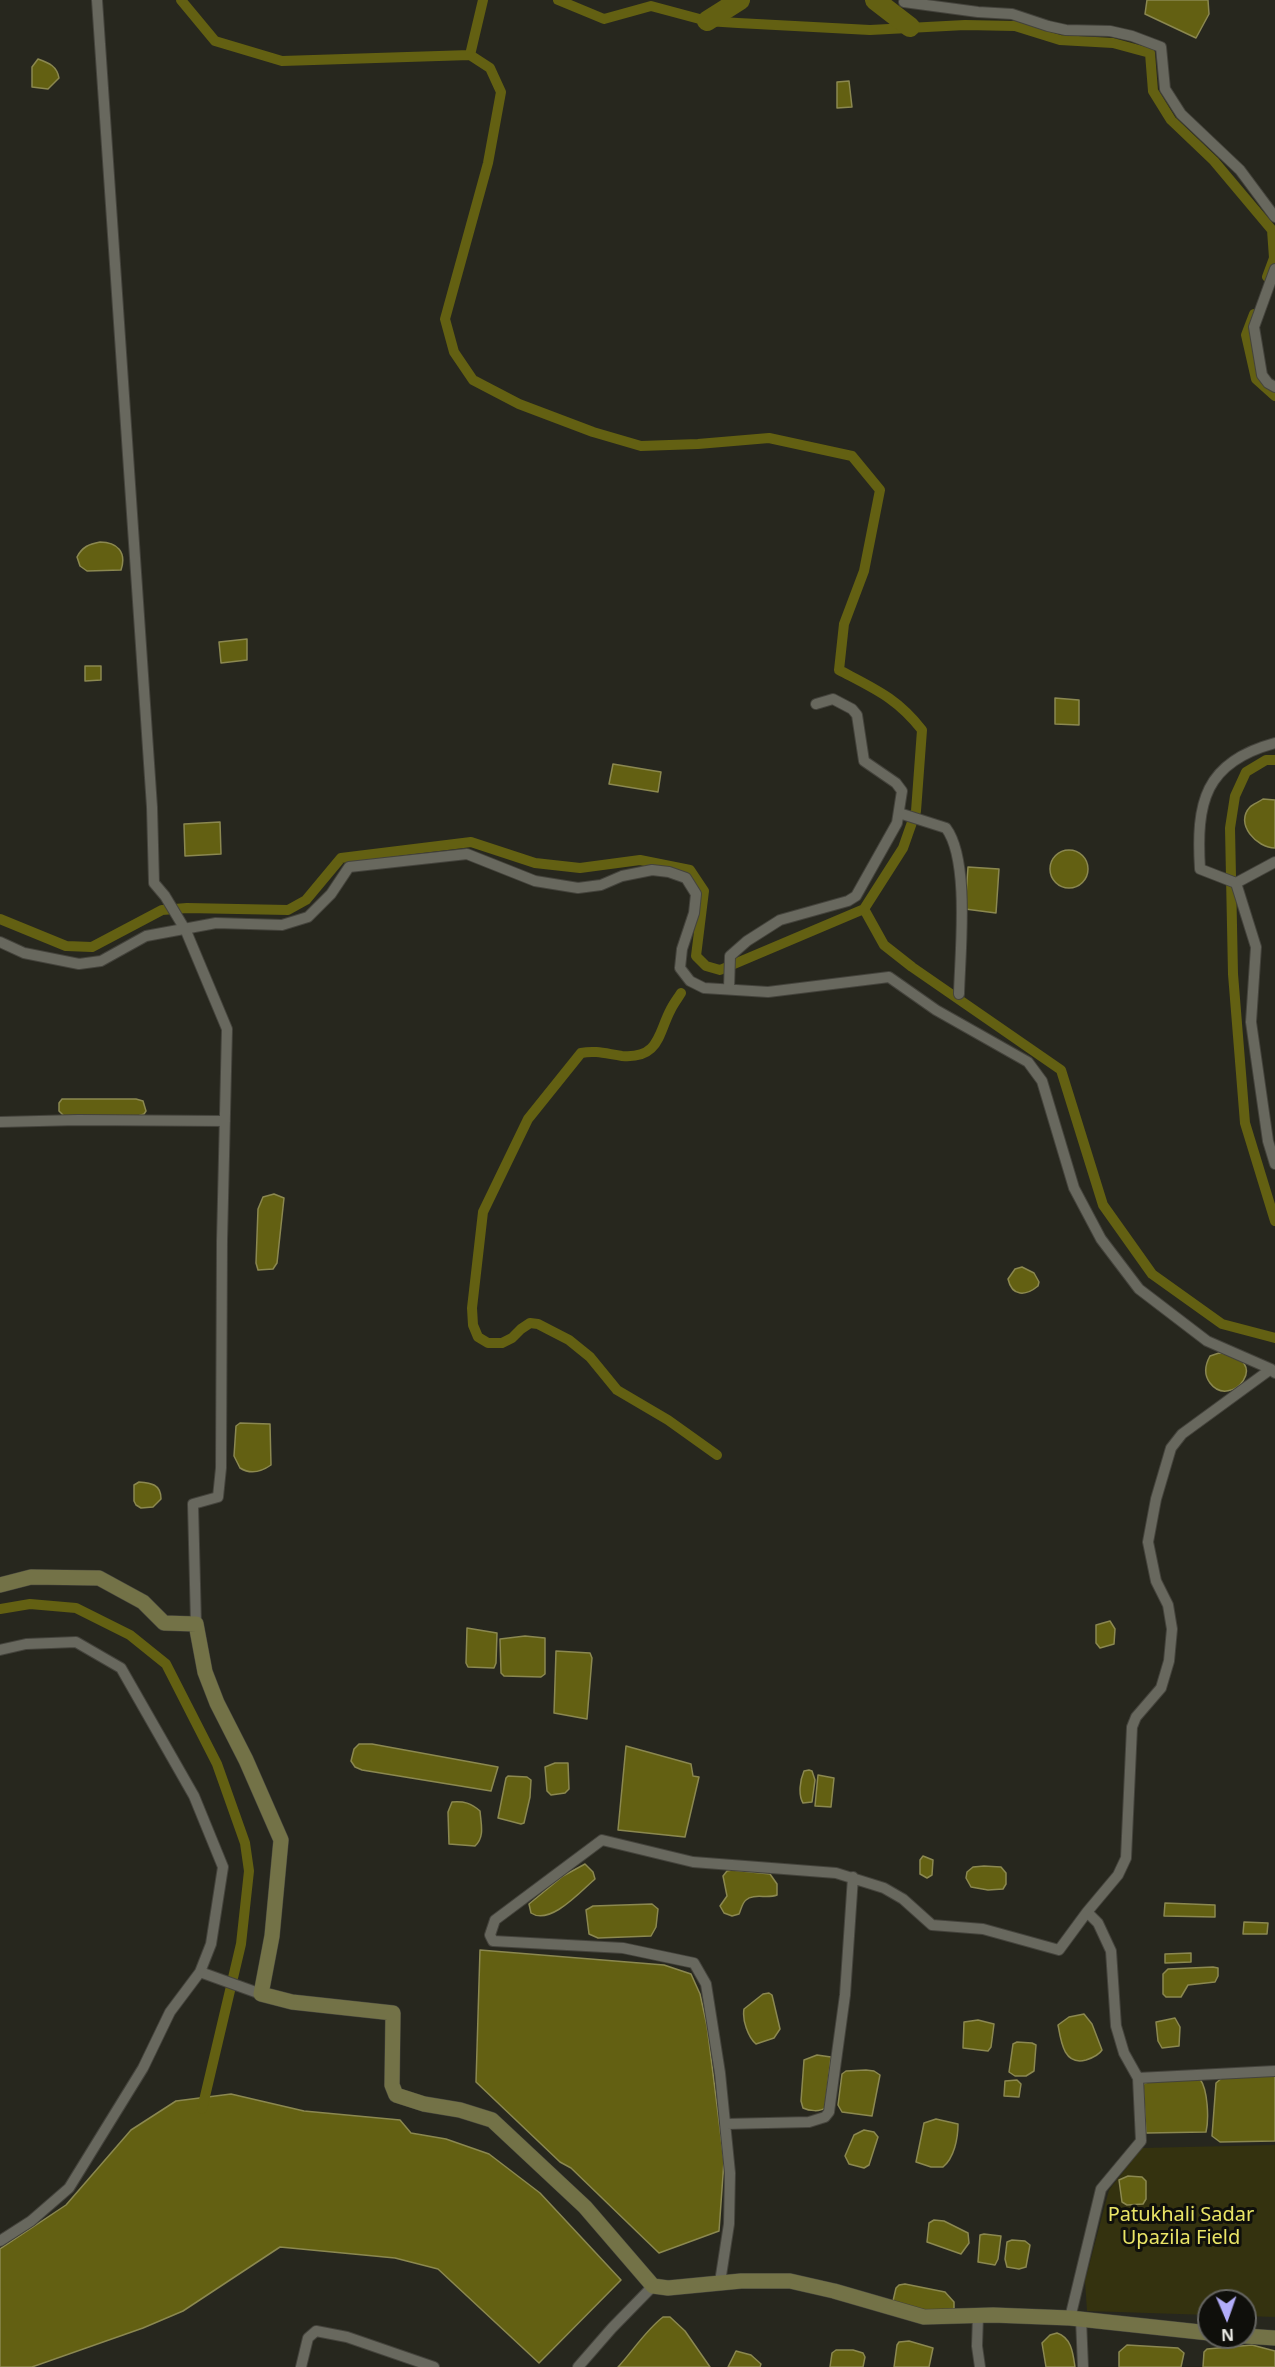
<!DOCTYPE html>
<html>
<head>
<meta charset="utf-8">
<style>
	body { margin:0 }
	#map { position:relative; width:1275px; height:2367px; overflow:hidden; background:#27271e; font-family:"Noto Sans",sans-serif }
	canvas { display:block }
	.north { position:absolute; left:1197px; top:2289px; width:60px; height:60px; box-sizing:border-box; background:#0f0f0b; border:2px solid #656561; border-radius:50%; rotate:178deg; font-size:16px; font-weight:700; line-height:24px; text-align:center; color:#e7e7e1 }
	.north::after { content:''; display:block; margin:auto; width:21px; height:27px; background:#b2adf9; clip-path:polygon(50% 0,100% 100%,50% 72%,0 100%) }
</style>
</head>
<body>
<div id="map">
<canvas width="1275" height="2367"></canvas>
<div class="north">N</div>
</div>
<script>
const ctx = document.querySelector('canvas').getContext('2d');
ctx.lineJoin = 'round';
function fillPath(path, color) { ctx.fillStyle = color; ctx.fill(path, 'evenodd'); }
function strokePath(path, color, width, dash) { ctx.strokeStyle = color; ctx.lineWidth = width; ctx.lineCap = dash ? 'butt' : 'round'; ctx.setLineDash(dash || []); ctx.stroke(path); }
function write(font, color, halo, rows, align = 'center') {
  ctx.font = font + ' "Noto Sans",sans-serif'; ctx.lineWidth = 6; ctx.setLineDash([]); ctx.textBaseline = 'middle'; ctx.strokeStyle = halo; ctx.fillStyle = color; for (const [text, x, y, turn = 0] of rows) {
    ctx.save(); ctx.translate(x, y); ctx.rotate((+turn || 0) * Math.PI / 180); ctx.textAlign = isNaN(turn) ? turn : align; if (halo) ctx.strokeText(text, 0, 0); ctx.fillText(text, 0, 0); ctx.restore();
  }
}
const green = new Path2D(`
	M1275,2145v172l-30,-1v-15h-36v14l-122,-4 -2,-30 24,-91 33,-42z`);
const water = new Path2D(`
	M1147,0h61l1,14 -13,24 -51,-24z
	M38,59c11,4 19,7 21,19l-11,11 -16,-2v-20z
	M849,81l3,26 -15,1v-26z
	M100,542c17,0 27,10 21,28l-34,1 -7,-5 -3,-9c5,-10 12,-13 23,-15z
	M247,639v21l-26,3 -2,-21z
	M85,666h16v14l-16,1z
	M1055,698l24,2v25l-24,-1z
	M613,764l48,8 -3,20 -49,-8z
	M1263,799l12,1v48c-18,0 -41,-24 -25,-41 3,-3 9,-5 13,-8z
	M220,822l1,32 -36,2 -1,-32z
	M1050 869a19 19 0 1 1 38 0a19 19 0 1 1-38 0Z
	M968,867l31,2 -3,44 -31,-4z
	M62,1099h74l7,2 3,10 -2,3 -9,3 -71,-1 -5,-5v-8z
	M274,1194l10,4 -7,65 -4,6 -15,1 -2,-7 2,-54 5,-12z
	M1022,1267l12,6 5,9 -1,4c-12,10 -26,11 -30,-7l7,-10z
	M1219,1353c56,5 12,58 -9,30 -6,-8 -5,-18 0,-27z
	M240,1423l30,1 1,41c-10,7 -20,10 -31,3l-6,-12 2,-30z
	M139,1482c12,1 22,2 22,17l-8,8 -12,1 -5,-3 -2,-4v-16z
	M1110,1621l5,8 -1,15 -14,4 -4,-5v-18z
	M467,1628l30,5 -1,30 -2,5 -26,-1 -2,-4z
	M525,1636l20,2v36l-4,3 -37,-1 -3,-3 -1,-34z
	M556,1651l34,2 2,5 -5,61 -33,-6z
	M359,1744h13l126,23 -7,24 -129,-21 -7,-3 -4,-6 3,-12z
	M626,1746l65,18 2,12 6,1 -14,60 -67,-7z
	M555,1763h13l1,26 -4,4 -14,2 -4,-4 -2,-24z
	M809,1770l3,1 3,9 -3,22 -9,1c-5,-8 -3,-23 1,-32z
	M818,1775l16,3 -3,29 -16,-1z
	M508,1776l19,1 4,3 -1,17 -6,26 -3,1 -23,-6 8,-40z
	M452,1802c12,-1 19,1 28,9 1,13 5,26 -5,35l-26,-2 -1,-32z
	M923,1856l10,4 -1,15 -5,3 -7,-4v-14z
	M585,1864l8,8 2,7c-14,12 -45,47 -64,34l-2,-9 34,-28z
	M984,1866l17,1 5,6v11l-3,5 -15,1 -17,-3 -5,-9 1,-6 6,-5z
	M732,1870l38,4 7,10v11c-9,4 -24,-2 -31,5 -4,3 -5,10 -7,14l-7,2 -8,-3 -4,-7 7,-10 -4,-20 4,-5z
	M1165,1903l50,2v12l-51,-1z
	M652,1904l6,5 -2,18 -5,9 -53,2 -9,-4 -3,-24 7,-4z
	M1244,1922l24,1 -1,11h-24z
	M480,1950l184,15 27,9 9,20 7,32 17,135 -5,70 -60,22 -88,-85 -11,-6 -84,-80z
	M1191,1953v9l-26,1v-9z
	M1213,1967l5,1v8l-3,6 -27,3 -7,12h-15l-3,-3v-20l5,-5z
	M769,1993l3,2 8,34 -6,9 -18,6c-8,-7 -14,-24 -12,-35l19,-15z
	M1084,2014l8,10 10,26c-3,5 -10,8 -16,10 -22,6 -25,-18 -28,-35l11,-8z
	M1175,2018l5,9 -1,19 -17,2 -4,-7 -2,-19z
	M978,2020l16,4 -3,23 -3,4 -25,-3 1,-26z
	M1017,2042l15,1 4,2 -2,26 -8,5h-11l-6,-4 4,-28z
	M817,2055l14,2 -6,51c-5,4 -16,3 -22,0l-2,-7 3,-41z
	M866,2070l8,1 6,4 -8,41 -30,-4 -4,-7 4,-31 4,-3z
	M1275,2074v67l-55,1 -8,-6 4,-53 7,-6z
	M1200,2079c8,11 9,40 6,53l-60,1 -3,-49 5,-2z
	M1017,2080l4,4 -2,13 -15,-1 1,-15z
	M231,2094l73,17 96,9 11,13 35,6 43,15 51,39 81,87 -82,83 -101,-94 -43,-11 -115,-11 -97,64 -40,17 -111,39h-32v-118l66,-44 65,-75 45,-29z
	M936,2119l22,5c0,15 -4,34 -15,43h-12l-15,-5 8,-39z
	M864,2130l10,2 4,5 -9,28 -5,3 -15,-4 -4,-8 9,-21z
	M1128,2176l14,1 4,4v18l-3,5 -16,1 -5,-3 -3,-22z
	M934,2220l10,1 24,12 1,10 -8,11 -34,-12 2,-19z
	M984,2234l17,2 -3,23 -3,6 -17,-3 2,-27z
	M1012,2240l13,1 5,4 -4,22 -7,2 -12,-2 -2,-8 2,-17z
	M905,2284l40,8 9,10v7c-15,7 -47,1 -61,-8l3,-13 3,-3z
	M663,2317h7l15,14 25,36h-92c15,-16 27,-36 45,-50z
	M1057,2333c15,5 16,21 18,34h-29l-4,-24 8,-8z
	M909,2341l24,7 -4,19h-35l3,-22 2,-3z
	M1127,2345l51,3 6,5 -3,14h-62v-15z
	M1252,2345l23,6v16h-72l1,-15 3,-3z
	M836,2350h17l10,3 2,4 -2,10h-33l2,-14z
	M736,2351l15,4 10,9 -1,3h-32z`);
const canal = new Path2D(`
	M558,0l46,19 47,-13 56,15 31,2 132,7 95,-5 50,1 45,14 53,3 37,10 3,38 18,29 43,41 58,69 2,28 -7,19
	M470,55l13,-55
	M1254,314l-8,21 10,44 19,17
	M1275,760h-9l-20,12 -11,24 -5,32 3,146 12,149 30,98
	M864,909l20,36 28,22 149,103 42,135 49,69 70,50 53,14
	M0,919l66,27 26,1 70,-37 25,-2 101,2 18,-10 35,-42 130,-16 64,21 45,5 60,-8 50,10 14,21 -8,65 10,10 14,4 144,-61 39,-61 13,-37 6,-81c-25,-32 -47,-41 -83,-60l5,-46 20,-53 16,-81 -28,-34 -83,-18 -71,6 -57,2 -48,-14 -74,-28 -46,-24 -19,-28 -9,-33 43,-156 13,-71 -11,-24 -20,-13 -188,6 -67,-20 -34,-41
	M681,993c-3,5 -7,10 -10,16 -13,24 -11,50 -49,47 -15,-2 -26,-6 -41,-3l-53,66 -45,93 -11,96 1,17 5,12 10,6h14l10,-5 9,-9 9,-6 8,1 31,16 21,17 27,33 51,30 49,35
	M0,1609l30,-5 46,4 54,27 36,29 51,100 28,79 4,28 -8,73 -39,165`);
const river = new Path2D(`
	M875,0l35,27
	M707,21l33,-21`);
const street = new Path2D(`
	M97,0l55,807 2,76 11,13 21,35 41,98 -5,212 -1,227 -3,29 -25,7 3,120
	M904,2l74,10 34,2 36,12 18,4 44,1 22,5 29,11 4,42 16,25 59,56 35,47
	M1275,269l-21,58 8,48 6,8 7,4
	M1275,743c-71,19 -79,60 -75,126l36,14 39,-21
	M899,813l47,15c24,32 14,125 13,166
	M1236,883l20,64 -5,75 17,119 7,23
	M0,942l24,11 55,11 22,-3 45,-25 70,-13 66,2 26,-8 23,-23 18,-27 118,-13 68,27 43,7 23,-3 21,-9 30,-6 17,2 17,6 10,16 -2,19 -12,36 -2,19 10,13 14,7 64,4 121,-15 47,33 92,52 14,19 32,107 27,51 38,50 68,52 64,28 4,4
	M729,989l1,-33 17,-15 33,-21 68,-19 8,-5 41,-73 5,-32 -6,-8 -32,-22 -7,-46 -5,-6 -19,-10 -17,5
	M0,1122l78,-2 147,1
	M0,1650l26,-6 50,-2 45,26 73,128 29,71 -12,77 -11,28 -30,40 -27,56 -74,120 -38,33 -31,20
	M200,1972l61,22
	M1138,2078l137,-7
	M726,2124l83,-2 16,-5 4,-5 16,-117 8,-118
	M720,2282l9,-58 1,-51 -10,-100 -14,-89 -12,-21 -71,-15 -130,-7 -3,-6 5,-15 107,-80 91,22 143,11 48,15 19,11 29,26 51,4 76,21 28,-38 31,-37 8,-17 6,-131 4,-10 25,-29 8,-27 3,-32 -4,-24 -12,-24 -8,-39 8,-43 15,-51 11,-14 89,-65
	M978,2316l-1,30 3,21
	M1070,2318l31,-129 40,-48 -3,-63 -14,-25 -8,-27 -5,-75 -13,-28 -11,-11
	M1081,2319l2,48
	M301,2367l7,-29 8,-7 31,6 87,30
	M578,2367l34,-39 41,-42`);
const secondary = new Path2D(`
	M0,1585l31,-8 68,1 44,24 21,21 32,1 9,48 12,31 29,57 35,80 -9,96 -11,58 31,8 101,11 -1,72 4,10 28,9 36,6 32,10 93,87 68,79 15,2 73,-7h49l44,10 90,26 69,-2 77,3 139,15
	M1245,2336l30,2`);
const parkNames = [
	["Patukhali Sadar",1181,2215],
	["Upazila Field",1181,2238]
];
fillPath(green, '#34320f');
fillPath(water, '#636012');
strokePath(water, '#8b8850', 1.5);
strokePath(canal, '#636012', 10);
strokePath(river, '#636012', 20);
strokePath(street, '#44433c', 12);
strokePath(secondary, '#44433c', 16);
strokePath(street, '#68685e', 10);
strokePath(secondary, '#737247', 15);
write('20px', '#eae566', '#0f0f0b', parkNames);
</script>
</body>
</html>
